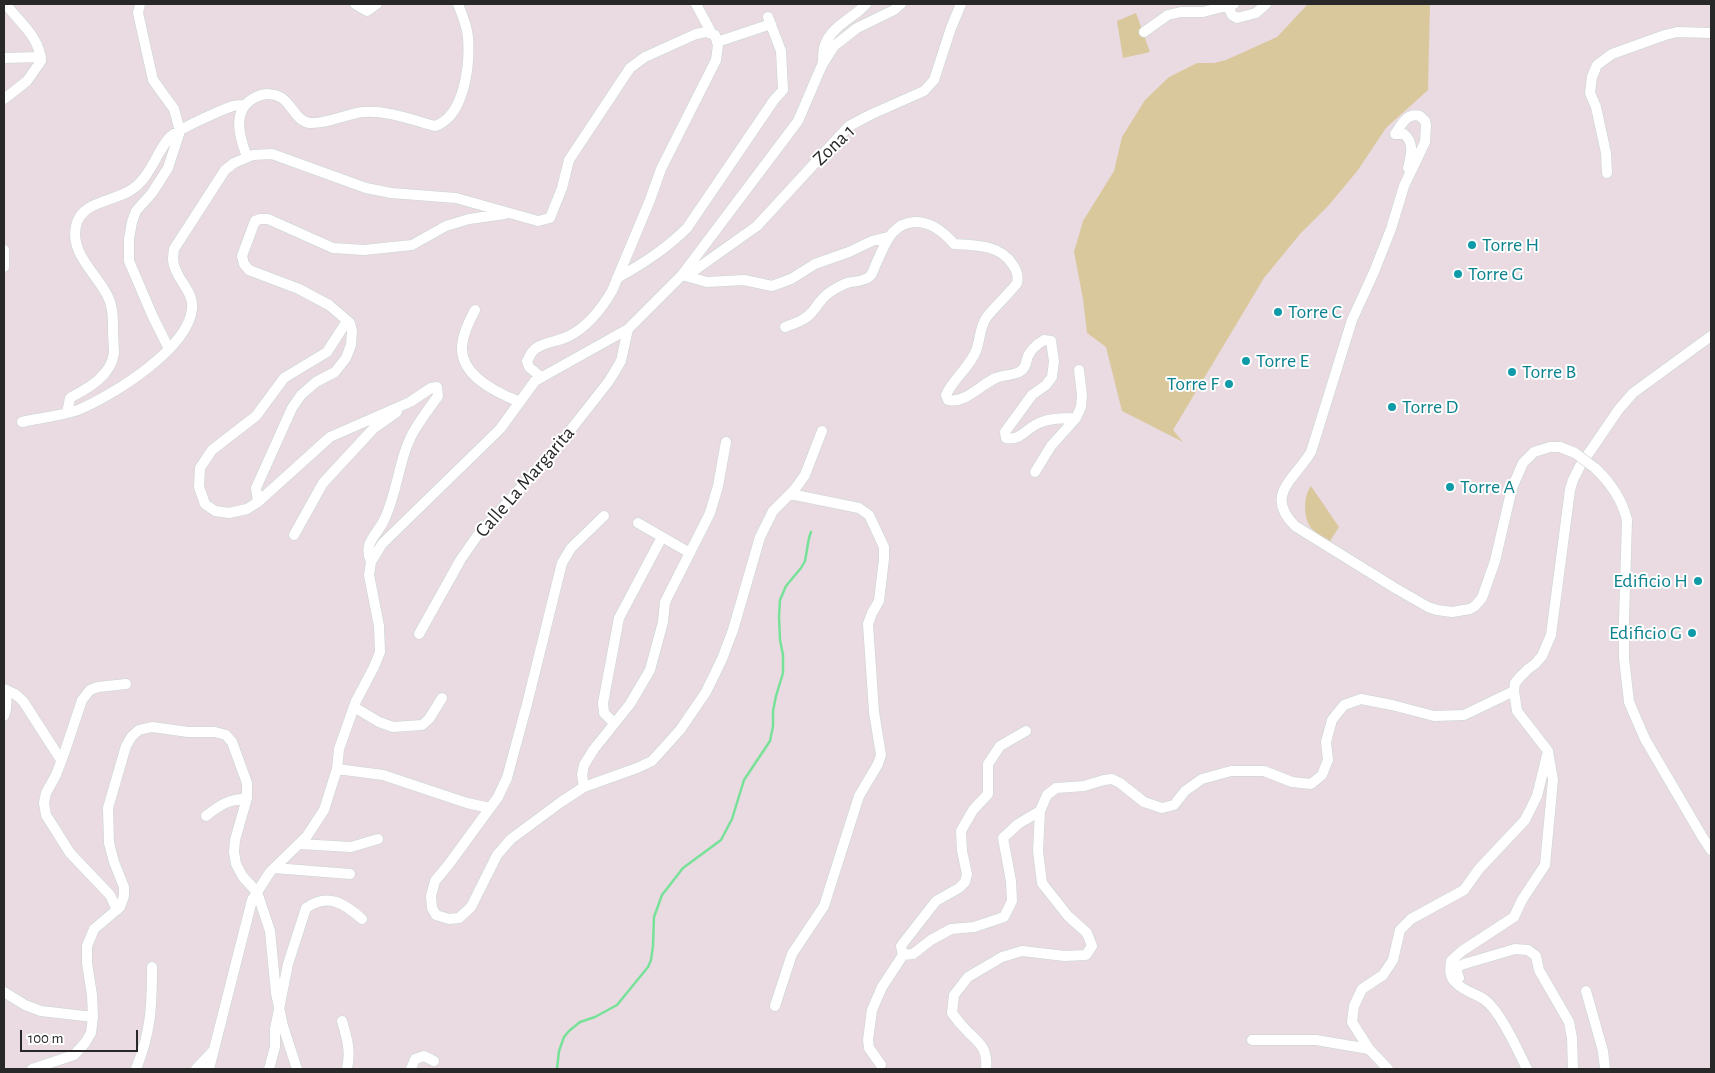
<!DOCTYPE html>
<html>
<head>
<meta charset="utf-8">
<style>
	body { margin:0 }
	#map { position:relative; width:1715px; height:1073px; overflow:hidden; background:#e9dbe1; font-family:"Alegreya Sans",sans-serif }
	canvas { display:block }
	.frame { position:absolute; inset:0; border:5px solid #282828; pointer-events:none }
	.scale { position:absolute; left:20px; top:1030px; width:118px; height:22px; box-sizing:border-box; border:2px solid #282828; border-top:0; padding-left:6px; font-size:15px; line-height:18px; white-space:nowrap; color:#282828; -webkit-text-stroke:4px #fff; paint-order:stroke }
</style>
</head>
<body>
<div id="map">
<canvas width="1715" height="1073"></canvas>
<div class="frame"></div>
<div class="scale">100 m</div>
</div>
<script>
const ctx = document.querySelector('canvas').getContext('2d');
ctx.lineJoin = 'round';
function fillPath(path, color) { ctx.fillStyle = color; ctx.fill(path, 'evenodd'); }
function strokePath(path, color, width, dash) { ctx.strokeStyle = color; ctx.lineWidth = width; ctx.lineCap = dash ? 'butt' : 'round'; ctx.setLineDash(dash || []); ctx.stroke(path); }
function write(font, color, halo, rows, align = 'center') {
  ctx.font = font + ' "Alegreya Sans",sans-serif'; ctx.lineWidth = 4; ctx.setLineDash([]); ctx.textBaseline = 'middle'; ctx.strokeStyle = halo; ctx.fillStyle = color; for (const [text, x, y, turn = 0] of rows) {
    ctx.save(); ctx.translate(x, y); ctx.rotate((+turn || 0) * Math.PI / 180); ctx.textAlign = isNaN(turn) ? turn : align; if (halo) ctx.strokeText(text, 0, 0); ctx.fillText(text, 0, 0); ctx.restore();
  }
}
const green = new Path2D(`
	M1308,4h122l-2,86 -42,38 -28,42 -29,35 -29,29 -36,44 -91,152 10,12 -61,-31 -16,-64 -19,-14 -4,-34 -9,-47 9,-31 31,-50 8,-34 23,-37 24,-23 28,-14h17l12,-3 51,-23z
	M1136,13l14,39 -27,6 -6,-37z
	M1311,486l28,41 -9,14c-6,-4 -13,-7 -18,-12 -9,-10 -9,-33 -1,-43z`);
const stream = new Path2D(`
	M557,1069l2,-18 5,-14 5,-6 11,-9 15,-5 22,-12 31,-38 3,-7 2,-14 1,-29 8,-22 21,-27 38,-28 11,-21 12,-39 26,-39 3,-15v-15l3,-15 7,-23v-18l-3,-15 -1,-24 1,-16 6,-14 15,-18 4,-7 4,-23 2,-6`);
const street = new Path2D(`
	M140,4l-2,9 15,67 21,29 6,22 -12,37 -16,25 -16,18 -4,11 -3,17v22l24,56 16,32
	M355,4l12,7 10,-7
	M696,4l16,30
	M1228,6l4,9 5,3 19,-5 10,-9
	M1144,32l24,-17 13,-3h22l31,-8
	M717,42l54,-18
	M4,58l37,-1
	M823,61c0,-5 0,-14 3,-19 8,-17 29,-25 40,-38
	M4,99l23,-18 14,-20c-2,-26 -22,-38 -35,-57
	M1395,134c7,-10 12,-22 25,-18l5,5 1,4 -1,17 -21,44 -13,43 -17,43 -22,48 -41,132c-17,28 -47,43 -16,74l100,62 33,19 9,3 15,2 18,-3 5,-3 7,-8 13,-37 17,-73 11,-25 11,-11 16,-5h10
	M1395,134h9c11,9 7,22 4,34
	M247,157c-8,-21 -16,-48 9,-60 8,-4 18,-4 26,1 10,7 15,24 28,25 19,1 35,-9 53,-11 24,-2 49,8 72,14 30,-10 35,-62 33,-89 -1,-11 -6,-23 -10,-33
	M1607,173l-1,-20 -10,-46 -6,-14 2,-16 5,-12 15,-11 53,-19 12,-3 34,1
	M4,250v17
	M682,275l13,-5 62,-44 92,-100 23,-12 52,-23 10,-11 17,-52 10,-24
	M682,275l25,7 37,-2 28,6 19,-7 24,-15 34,-12 23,-11 16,-4
	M617,278c26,-14 49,-29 70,-50l87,-128 9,-10 -2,-39 -13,-34
	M475,310c-6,11 -12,23 -13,36 -2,30 35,47 58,56
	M347,321l-20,31 -43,26 -28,38 -44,34 -12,18 -1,19 6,17 10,7 14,2 18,-4 11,-7 72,-65 80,-35 21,-14 6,-1 1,9c-8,11 -17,23 -24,35 -15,26 -16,59 -29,87 -7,17 -23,24 -14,44
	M785,327c9,-3 21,-7 27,-15 7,-8 8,-13 18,-20 5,-3 11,-7 17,-9 7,-2 16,-1 22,-6 4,-3 5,-9 7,-13 9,-19 15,-41 39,-42 17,0 29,10 39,22 22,1 47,1 59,21 4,6 6,11 4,18 -2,4 -25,27 -31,35 -6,9 -6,22 -10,33 -7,17 -23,28 -30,44l2,5c17,4 33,-16 48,-22 8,-4 20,-2 26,-8 5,-4 4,-9 6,-14 4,-8 9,-12 16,-16l7,1 3,20 -2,16 -6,8 -14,10 -27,37 1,6c14,3 20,-9 31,-14 12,-6 26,-6 39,-6
	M67,413l3,-15c18,-10 41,-22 44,-45 0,-7 -1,-15 -1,-23 0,-13 0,-25 -7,-37 -11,-21 -36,-40 -30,-67 5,-25 37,-24 55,-36 19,-12 24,-35 38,-52 7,-8 52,-28 64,-32 4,-1 8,-1 11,-1
	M22,422c18,-4 38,-6 56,-12 34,-14 110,-61 114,-101 2,-16 -12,-26 -17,-41 -3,-6 -2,-12 -1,-19l51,-79 9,-7 19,-8 19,-1 94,34 25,5 65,5 82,23 12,-3 12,-30 7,-28 61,-92 15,-11 51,-23 10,-2 9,3 3,10 -2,15 -55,109 -11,31 -38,91c-10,17 -25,36 -43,45 -11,6 -28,6 -36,15 -3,3 -4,7 -6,10l2,6 12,10
	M1595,468c16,15 27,31 32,52l-3,100v38l5,44 16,37 58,99 8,12
	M1035,472l16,-26 25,-28 5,-11 1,-12 -3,-25
	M258,502l-2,-14 36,-80 9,-13 15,-13 19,-10 11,-14 5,-13 1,-14 -2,-8 -21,-18 -30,-16 -50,-19 -5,-6 -2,-8 13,-35 5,-2h8l65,29 31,2 48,-5 34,-19 23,-7 36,-5
	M604,516l-33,32 -9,15 -35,141 -20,74 -9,19 -49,67 -14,17 -4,15 1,12 4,7 13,4 10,-1 12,-11 26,-52 14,-16 50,-37 23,-15 53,-19 15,-7 28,-31 26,-38 16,-33 11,-29 27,-93 13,-26 22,-22 10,-14 17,-44
	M638,523l52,30
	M294,535l29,-52 50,-54 24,-17
	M419,634l42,-75 16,-23 77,-85 55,-70 12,-20 7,-32
	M4,689l11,5 8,7 38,59
	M354,707l25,15 14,5 29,-2 7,-6 13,-21
	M4,716l2,-7 1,-19
	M614,723l-10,-10 -1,-10 16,-85 43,-81
	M1026,731l-26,15 -12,18v30l-15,16 -12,21 1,20 5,23 -2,8 -6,6 -23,13 -35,45 2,9 10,-1 18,-14 20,-11 23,-2 30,-10 8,-16 -1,-20 -8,-43 15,-14 22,-13
	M337,769l46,6 84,28 23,5
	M584,787l-2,-12 2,-10 10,-16 36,-45 20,-34 13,-48 2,-20 45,-89 8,-27 8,-44
	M206,816c15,-12 22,-16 41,-18
	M299,844l52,3 27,-8
	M274,868l76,6
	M117,910l-7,-15 -40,-42 -24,-38 -2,-12 2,-10 10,-18 9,-24 17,-51 8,-10 8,-3 28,-3
	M1459,978l-2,-6v-5l7,-3 51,-15 13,1 8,6 3,14 30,52 3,16 1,31
	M1586,991l17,60 2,18
	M4,992l21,13 16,6 52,6
	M775,1006l17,-52 32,-48 35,-110 19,-32 3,-9 -7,-43 -6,-88 4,-11 7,-12 5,-42v-12l-15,-32 -10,-7 -69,-14
	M342,1021c5,17 9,30 5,48
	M1252,1040h64l53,9
	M881,1065l-12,-17 -1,-8 4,-30 10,-23 21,-32
	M32,1069l42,-14 11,-12 6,-10 2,-16 -1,-22 -5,-32v-17l7,-17 26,-22 4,-11v-9l-10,-25 -5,-19 -1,-35 18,-62 6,-10 7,-6 13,-3 36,5h27l11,3 6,7 15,41v15l-12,42 -1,12 2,12 7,13 14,15 13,39 6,62 7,33 14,43
	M136,1069c15,-37 16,-63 16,-102
	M196,1069l18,-19
	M209,1069l43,-169 18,-28 37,-36 17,-26 13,-41 2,-20 17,-48 18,-34 6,-15 -1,-26 -10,-51 2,-13 11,-18 118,-115 35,-48 93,-52 54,-54 116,-154 24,-56 12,-19 23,-18 37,-18 7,-6
	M269,1069l6,-22v-18l13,-65 18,-56c22,-16 39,-4 56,11
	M411,1069l4,-10 9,-3 10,5
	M986,1069c2,-19 -5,-25 -18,-37 -6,-6 -11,-12 -16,-19l2,-18 14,-18 34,-20 20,-6 43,5 21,-1 6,-9 -5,-13 -19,-17 -26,-33 -4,-32 2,-40 7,-16 9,-7 28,-2 20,-6 8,-1 8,4 24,19 18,6 12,-3 11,-14 17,-12 29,-8h33l28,11 19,2 11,-9 6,-15 -2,-18 6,-22 12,-15 17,-6 31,6 42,11 30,-1 50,-24
	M1388,1069l-19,-20 -17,-27 2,-16 8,-17 21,-14 10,-15 7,-30 11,-11 53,-29 15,-21 46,-49 12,-24 10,-41
	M1527,1069c-9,-18 -26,-57 -42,-69 -9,-7 -21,-8 -30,-18 -6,-6 -5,-13 -4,-21l11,-10 52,-34 8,-17 23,-35 8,-85 -5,-29 -31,-40 -3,-20 1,-8 5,-6 8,-8 7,-5 7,-8 9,-21 19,-145 3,-10 7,-14 39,-57 14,-16 78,-57`);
const streetBridge = new Path2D(`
	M1560,447l15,6 20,15`);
const markers = [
	[1472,245,5,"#0f9aa8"],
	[1458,274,5,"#0f9aa8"],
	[1278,312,5,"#0f9aa8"],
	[1246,361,5,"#0f9aa8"],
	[1512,372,5,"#0f9aa8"],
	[1229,384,5,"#0f9aa8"],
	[1392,407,5,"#0f9aa8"],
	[1450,487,5,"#0f9aa8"],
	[1698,581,5,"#0f9aa8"],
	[1692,633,5,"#0f9aa8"]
];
const streetNames = [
	["Zona 1",834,145,-44],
	["Calle La Margarita",525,482,-49]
];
const cultureNames = [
	["Torre H",1482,245],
	["Torre G",1468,274],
	["Torre C",1288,312],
	["Torre E",1256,361],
	["Torre B",1522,372],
	["Torre F",1219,384,"right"],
	["Torre D",1402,407],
	["Torre A",1460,487],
	["Edificio H",1688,581,"right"],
	["Edificio G",1682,633,"right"]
];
fillPath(green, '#dac89d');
strokePath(stream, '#78e199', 2.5);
strokePath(street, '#c7d5d2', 11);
strokePath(street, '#fff', 10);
strokePath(streetBridge, '#c7d5d2', 11, []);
strokePath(streetBridge, '#fff', 10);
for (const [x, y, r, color] of markers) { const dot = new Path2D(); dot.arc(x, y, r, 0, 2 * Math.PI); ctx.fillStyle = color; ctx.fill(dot); strokePath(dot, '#fff', 2); }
write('20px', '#282828', '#fff', streetNames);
write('20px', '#0d838f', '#fff', cultureNames, 'left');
</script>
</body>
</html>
